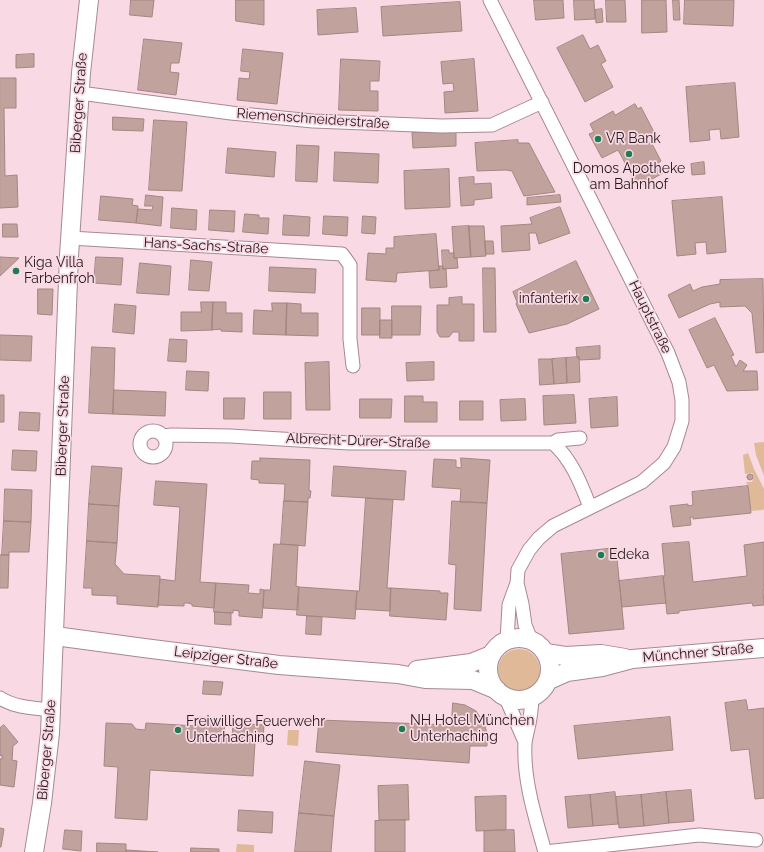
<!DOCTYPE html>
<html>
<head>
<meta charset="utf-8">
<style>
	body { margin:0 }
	canvas { display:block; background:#f9d9e3 }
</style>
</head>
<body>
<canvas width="764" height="852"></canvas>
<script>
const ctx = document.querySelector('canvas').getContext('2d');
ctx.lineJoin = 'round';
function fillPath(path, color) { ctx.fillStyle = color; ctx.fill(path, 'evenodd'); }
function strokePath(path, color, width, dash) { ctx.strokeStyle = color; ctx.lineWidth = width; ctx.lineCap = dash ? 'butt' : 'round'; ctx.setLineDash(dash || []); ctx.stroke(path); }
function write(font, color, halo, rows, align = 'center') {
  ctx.font = font + ' Raleway,sans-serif'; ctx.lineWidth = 3.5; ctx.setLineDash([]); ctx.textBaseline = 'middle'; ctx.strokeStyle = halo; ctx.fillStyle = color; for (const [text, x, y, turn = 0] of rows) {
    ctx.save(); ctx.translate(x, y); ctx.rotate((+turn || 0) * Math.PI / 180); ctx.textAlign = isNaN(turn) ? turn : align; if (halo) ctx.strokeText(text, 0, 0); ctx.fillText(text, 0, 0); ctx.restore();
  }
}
const green = new Path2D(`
	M764,442v34l-8,-21 -2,-12z
	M748,453l6,16 10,20v20l-1,1 -13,1 -2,-25 -2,-4h6l2,-5 -2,-4 -7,1 -2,-19z
	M498 670a21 21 0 1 1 42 0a21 21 0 1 1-42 0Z
	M288,730h11l-1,16 -11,-1z
	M237,844l17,1v7h-18z`);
const building = new Path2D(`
	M131,0h23l-2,17 -22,-2z
	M236,0h28v25l-28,-4z
	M534,0h29l1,18 -28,2z
	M574,0h20l1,19 -20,1z
	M606,0h19l1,22h-19z
	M642,0h24l1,32 -25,1z
	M673,0h6l1,20h-6z
	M685,0h49l-1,26 -49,-2z
	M460,2l2,29 -79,5 -2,-29z
	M356,8l2,24 -40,3 -1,-25z
	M602,9l1,13 -7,1 -1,-13z
	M583,35l7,14 8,-4 8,16 -5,3 12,23 -28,15 -28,-54z
	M144,39l38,4 -3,20h-8l-1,9 9,1 -3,22 -38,-5z
	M243,49l40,4 -6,51 -40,-4 2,-22 10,1 1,-7 -9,-1z
	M34,54v13l-18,1v-13z
	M341,59l39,2 -1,20h-9v10h8v20l-39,-1z
	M474,59l4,52 -33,2 -1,-21 10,-1 -1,-8 -10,1 -2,-22z
	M0,78h16v30h-12l1,68 12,-1 1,32 -18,1z
	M735,83l4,54 -18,2 -1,-10 -11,1 1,10 -20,2 -4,-55z
	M635,104l3,5 3,-2 13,25 -9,5 3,7 3,-2 10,19 -3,2 5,10 -25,14 -20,-37 -16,8 -13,-24 5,-2 -4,-8 23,-13 2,4z
	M113,117l31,2 -1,12 -30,-1z
	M154,120l33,2 -5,69 -33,-1z
	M456,131v15l-43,2 -1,-15z
	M518,140v3h11l26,49 -31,4 -12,-25 -6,-1 -29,1 -2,-28z
	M297,145l22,1 -2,36 -21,-1z
	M228,148l48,4 -2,25 -48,-4z
	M335,152l44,2 -1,29 -44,-2z
	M704,162l1,12 -13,1 -1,-11z
	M449,169l1,38 -45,2 -1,-38z
	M474,177v7l17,-1 1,15 -18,2v5l-13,1 -2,-28z
	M146,195l17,2 -2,29 -25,-3 2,-14 14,1 1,-4h-8z
	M560,195l1,7 -34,3v-7z
	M101,196l32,3 -1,6 6,1 -2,17 -37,-3z
	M722,197l4,55 -19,2 -1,-12 -11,1 1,11 -19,2 -5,-55z
	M560,207l10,26 -31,11 -3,-11h-7l1,17 -28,2 -1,-26 31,-2 -2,-6z
	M172,208l25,2 -1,20 -25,-2z
	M210,210l25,1 -1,21 -25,-2z
	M245,214l14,1v3h10l-1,16 -25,-2z
	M284,215l26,2 -1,19 -26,-1z
	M324,216l24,1 -1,19 -24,-2z
	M363,216l13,1 -1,17 -13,-1z
	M3,224h14l1,13h-15z
	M469,226h15l2,30 -15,1z
	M469,226l2,31 -17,1 -2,-31z
	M436,234l3,36 -42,3 -1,9 -30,-2 2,-27 18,1v-6h8v-11z
	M485,241h8l1,13h-8z
	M442,250h7v3h5v5h3l1,10 -15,1z
	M0,257l19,1 -19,18z
	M96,257l27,1 -2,27 -27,-2z
	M191,260l21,2 -3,29 -20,-1z
	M576,261l23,48 -32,15 -38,9 -13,-29 1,-2 -4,-10z
	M140,263l31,3 -2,29 -32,-2z
	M439,266h4v3l3,-1 1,19 -17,1 -1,-17 10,-1z
	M270,267l46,2 -1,24 -46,-2z
	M483,268h12l1,64h-12z
	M763,279l1,73 -8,1 -4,-40 -7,-7 -25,1v-5l-10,2 -31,14 -11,-23 22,-11 3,7 9,-4 18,-3v-4z
	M38,289h15l-1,26 -14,-1z
	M462,297v7h12v37h-15v-9h-6l-4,5h-9l-3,-5v-27h12v-7z
	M201,302h12l-1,28 -31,1v-19h20z
	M213,302h13v11h16v19l-21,-1v-2l-9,1z
	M272,303h15l-1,32 -33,-1 1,-24 18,1z
	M287,303l14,1v9h17v23l-32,-1z
	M115,304l21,2 -2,28 -21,-2z
	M392,306h29l-1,29h-28z
	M362,308h18v27h-18z
	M715,318l19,37 -3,1 5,11 4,-7 7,5 -4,6h14l1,19 -31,1 -13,-26 -7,3 -18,-38z
	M380,320h12v18h-12z
	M0,335l32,1 -1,25 -31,-1z
	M170,339l17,1 -1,22 -18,-1z
	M600,346v13l-21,1v-3l-2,1 -1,-10z
	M92,347l23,1 -2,66 -24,-1z
	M579,357l1,25 -13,1 -1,-25z
	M566,358l1,25 -13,1 -2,-25z
	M539,359h13l2,25 -14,1z
	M329,362l1,48h-24l-1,-47z
	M434,362v18l-27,1 -1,-18z
	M187,371l22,1 -1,19 -22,-1z
	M114,390l52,2 -1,24 -52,-2z
	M264,392h27v27h-27z
	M0,395h4v27h-4z
	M574,395l2,28 -32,2 -1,-29z
	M405,396h18v6h14v20h-32z
	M617,397l1,29 -27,2 -2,-29z
	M224,398h21l-1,21h-20z
	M360,399h32l-1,19h-31z
	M525,399l1,21 -25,1 -1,-21z
	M460,401h23v19h-23z
	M20,412l20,1 -1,18 -20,-1z
	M13,450l24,1 -1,20 -24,-1z
	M260,458l50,2 -1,30 2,1 -1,7h-2v4l-24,-1 1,-17 -26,-1v-3l-8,-1 1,-18h8z
	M461,458l29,2 -3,43 -27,-1 1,-13 -29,-2 2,-28 22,1v7l5,1z
	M92,466l30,2 -3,38 -30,-2z
	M334,466l72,5 -2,29 -72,-4z
	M747 477a3 3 0 1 1 6 0a3 3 0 1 1-6 0Z
	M156,481l51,3 -7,98 16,1 -2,25 -22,-2v-2l-4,-1h-4v3l-26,-1 2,-26 15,2 5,-74 -26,-2z
	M748,486l3,27 -58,6v-2h-3l1,8 -18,2 -3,-21 18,-2v2l5,-1 -1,-13z
	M5,489l27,1 -1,32 -27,-1z
	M366,498l27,2 -6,88h4l-1,23 -35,-2 2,-18h2z
	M284,501l24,1 -3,44 -24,-2z
	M452,501l35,2 -6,108 -27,-2 2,-44 -7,-1z
	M89,504l30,2 -2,37 -30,-2z
	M4,521l27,1 -2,30h-20v3h-7z
	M87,541l30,2 -2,21 9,10 36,2 -2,31 -41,-3v-8l-25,-1v-7h-8z
	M689,542l4,40 54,-6 -3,-31 20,-3v48h-1l1,15 -11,1 -1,-3 -73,8v2l-12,1 -4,-38h2l-3,-32z
	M274,544l24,1 -2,41 3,1 -1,23 -35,-2 1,-18h6z
	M616,548l8,81 -55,5 -8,-80z
	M0,555h9l-1,33h-8z
	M663,576l3,27 -44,4 -3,-26z
	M216,583l33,2 -1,8 12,1v-5l4,1 -2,28 -23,-2v-5l-6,-1v3l-19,-1z
	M299,587l58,4 -2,28 -58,-4z
	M391,588l49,3v2h8l-2,27 -56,-4z
	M215,612l16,1v12l-16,-1z
	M307,616l15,1 -1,18 -15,-1z
	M204,681l19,1 -2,13 -18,-1z
	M746,700l2,10 16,-2v90l-9,1 -6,-50 -18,2 -6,-48z
	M453,703l12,2 11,6 8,12 3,10v13h-17l-1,17 -153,-11 3,-32 132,5z
	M197,717l28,2 -1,19 8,1 1,-16 31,2 -1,17h-8l-2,34 -103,-6 -3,50 -32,-2 3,-51 -14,-1 2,-43 26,1 4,5 9,1 1,-7 50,3z
	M670,717l3,33 -95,9 -4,-33z
	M4,725l14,17 -5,4 -1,14 5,1 -3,26 -14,-2v-26h2v-4l-1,1 -1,-1v-27z
	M305,761l35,4 -6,51 -35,-3z
	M408,785l1,35h-30l-1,-34z
	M691,790l3,31 -25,2 -3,-31z
	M615,792l3,32 -25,2 -3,-31z
	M666,792l3,31 -25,3 -3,-31z
	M590,795l3,31 -25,2 -3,-31z
	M641,795l3,31 -25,2 -3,-31z
	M506,796v34l-30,1 -1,-34z
	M239,810l34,2 -1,21 -34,-2z
	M299,813l35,3 -3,36h-36z
	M405,820v32h-30v-31z
	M0,828l4,1 -3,18h-1z
	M65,830l17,1 -1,20 -18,-2z
	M514,830l1,22h-31v-21z
	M97,843l29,1v8h-29z
	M191,848l28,1v3h-28z
	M126,850l32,2h-32z`);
const street = new Path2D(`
	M490,0l178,353 11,29 3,18v21l-8,26 -10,16 -22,19 -89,44 -14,12 -10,12 -11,20 -1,13 -8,22 -2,36
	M80,93l151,20 82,8 129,5 50,-1 50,-23
	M70,238l272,16 8,11v74l3,27
	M140 444a13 13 0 1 1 26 0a13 13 0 1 1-26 0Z
	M163,436l9,-1 58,1 119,7h204c19,17 28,41 37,64
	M553,443l5,-3 22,-2
	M517,583l5,21 3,21 6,15
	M505,696l20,46
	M532,697c0,7 -1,14 -2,21 -1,8 -4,17 -5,25 -2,36 10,74 20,109
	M0,698c16,10 34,10 52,12
	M545,852l154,-17 57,5`);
const secondary = new Path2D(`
	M55,636l89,12 135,17 119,9 27,5 48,1 24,10
	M488 669a31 31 0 1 1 62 0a31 31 0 1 1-62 0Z
	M546,653l19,3 36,-2 24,4
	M417,670l54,-7 20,-8
	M549,680l18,-8 35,-5 30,-8 132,-11
	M34,852l8,-49 8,-70 19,-477 12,-183 8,-73`);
const markers = [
	[598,139,4,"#1d7c53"],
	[629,154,4,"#1d7c53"],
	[16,271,4,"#1d7c53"],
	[586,299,4,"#1d7c53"],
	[601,555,4,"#1d7c53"],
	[402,729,4,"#1d7c53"],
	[178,730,4,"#1d7c53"]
];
const streetNames = [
	["Biberger Straße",79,103,-86],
	["Riemenschneiderstraße",313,119,4],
	["Hans-Sachs-Straße",206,246,3],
	["Hauptstraße",650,317,64],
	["Biberger Straße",63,426,-88],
	["Albrecht-Dürer-Straße",358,441,2],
	["Münchner Straße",698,653,-5],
	["Leipziger Straße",226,658,7],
	["Biberger Straße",47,750,-85]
];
const poiNames = [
	["VR Bank",606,139],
	["Domos Apotheke",629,169,"center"],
	["am Bahnhof",629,185,"center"],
	["Kiga Villa",24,263],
	["Farbenfroh",24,279],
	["infanterix",578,299,"right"],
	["Edeka",609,555],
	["NH Hotel München",410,721],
	["Unterhaching",410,737],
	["Freiwillige Feuerwehr",186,722],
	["Unterhaching",186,738]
];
fillPath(green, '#e0b998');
fillPath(building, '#c1a29d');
strokePath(building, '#a48681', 1);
strokePath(street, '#a78993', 15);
strokePath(secondary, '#a78993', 20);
strokePath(street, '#fff', 13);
strokePath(secondary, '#fff', 18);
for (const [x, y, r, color] of markers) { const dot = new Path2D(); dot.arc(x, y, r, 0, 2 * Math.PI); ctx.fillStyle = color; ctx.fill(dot); strokePath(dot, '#f9d9e3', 1.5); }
write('14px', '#24181c', '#f9d9e3', streetNames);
write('14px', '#24181c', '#f9d9e3', poiNames, 'left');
</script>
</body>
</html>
